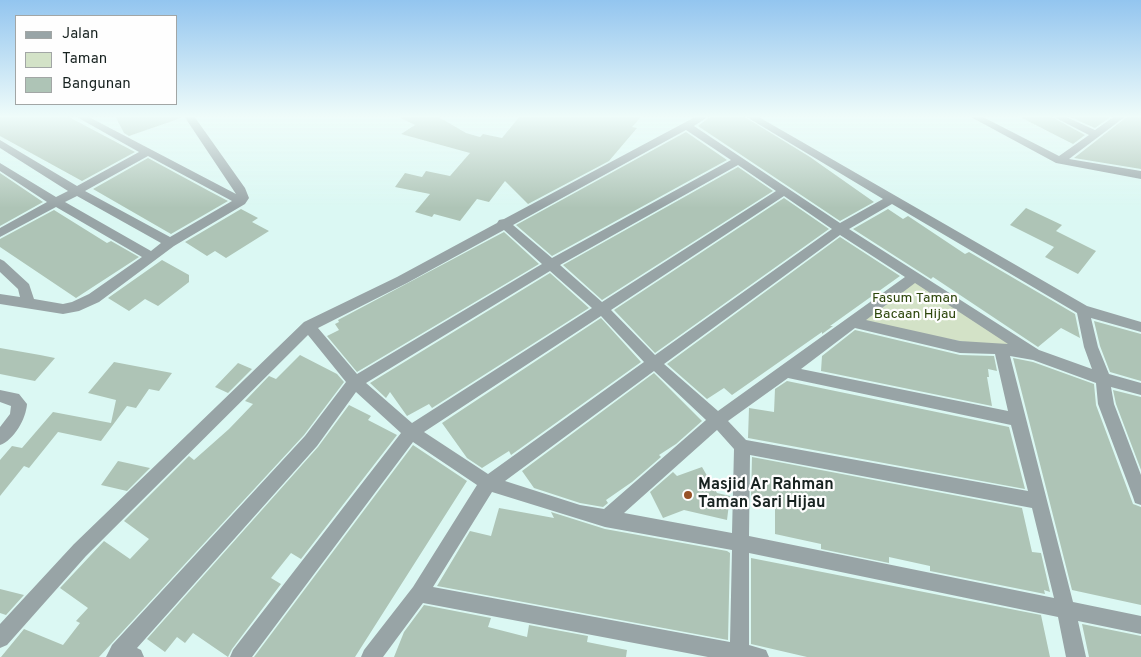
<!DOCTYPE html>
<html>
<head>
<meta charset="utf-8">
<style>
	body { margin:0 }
	#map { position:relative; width:1141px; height:657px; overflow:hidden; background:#dbf8f3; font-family:Overpass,sans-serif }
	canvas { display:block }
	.legend { position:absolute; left:15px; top:15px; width:162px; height:90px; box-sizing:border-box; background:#fefefe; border:1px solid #a2a6a5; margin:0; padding:6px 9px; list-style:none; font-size:15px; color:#172220 }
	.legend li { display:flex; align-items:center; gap:10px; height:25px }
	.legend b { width:25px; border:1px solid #a2a6a5 }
</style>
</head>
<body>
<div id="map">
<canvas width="1141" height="657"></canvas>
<ul class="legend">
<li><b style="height:6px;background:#98a4a6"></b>Jalan</li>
<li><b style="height:14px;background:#d3e2c7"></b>Taman</li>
<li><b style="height:14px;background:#aec4b6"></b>Bangunan</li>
</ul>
</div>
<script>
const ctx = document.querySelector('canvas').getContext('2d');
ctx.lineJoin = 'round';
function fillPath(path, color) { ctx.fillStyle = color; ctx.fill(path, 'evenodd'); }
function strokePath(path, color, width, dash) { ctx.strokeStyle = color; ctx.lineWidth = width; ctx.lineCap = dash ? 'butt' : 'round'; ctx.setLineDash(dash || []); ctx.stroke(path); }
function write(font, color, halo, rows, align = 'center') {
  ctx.font = font + ' Overpass,sans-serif'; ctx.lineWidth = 4.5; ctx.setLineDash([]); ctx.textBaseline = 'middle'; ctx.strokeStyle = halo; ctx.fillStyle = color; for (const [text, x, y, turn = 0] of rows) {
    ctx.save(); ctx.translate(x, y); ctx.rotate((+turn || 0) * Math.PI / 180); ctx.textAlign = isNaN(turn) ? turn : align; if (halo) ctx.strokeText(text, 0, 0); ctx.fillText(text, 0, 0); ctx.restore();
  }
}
const green = new Path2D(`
	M914,277l113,76 -174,-31z`);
const building = new Path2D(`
	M0,116h67l68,36 -53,29 -82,-45z
	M115,116h66v2l-52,18 -5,-3z
	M397,116h40l29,17 14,4 3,-3 19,4 18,-22h122l-10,11 5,1 -28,33 -81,43 -23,-23 -16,21 -12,-3 -17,22 -26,-7 -2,3 -17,-5 15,-18 -35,-7 10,-14 17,4 4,-6 24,5 20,-23 -69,-19 14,-9z
	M711,116h32l67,41 64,45 -34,19 -142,-95z
	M1018,116h32l35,19 -12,9z
	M1068,116h44l-17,12z
	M1128,116h13v53l-67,-11z
	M686,132l41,28 -175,96 -36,-31z
	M148,158l61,33 19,10 -57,33 -78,-45z
	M738,167l35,24 -171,109 -39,-35z
	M0,173l43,29 -43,24z
	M784,198l45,31 -174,124 -41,-43z
	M1026,208l36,17 -6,6 40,20 -18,23 -33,-17 9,-10 -44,-22z
	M241,209l17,9 -6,4 17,9 -43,27 -11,-7 -8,5 -22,-14z
	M888,209l15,10 5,-3 57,38 4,-2 106,62 5,24 -19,-10 -23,19 -105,-70 -2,2 -78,-50z
	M54,210l53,33 4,-2 28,16 -63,41 -76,-51v-8z
	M504,232l35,32 -182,108 -30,-36 12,-6 -4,-6 4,-2 -1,-2z
	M840,237l60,39 -70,50h3l-11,8v-2l-90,63 -8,-7 -17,11 -40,-35z
	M162,260l27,15v7l-31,24 -13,-7 -16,12 -21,-13z
	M550,273l39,35 -157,100 -3,-4 -22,12 -17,-24 -4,6 -16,-15z
	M601,318l40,44 -130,93 -2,-4 -27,17 -15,-10 -25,-35z
	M1094,321l47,13v47l-31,-9 -10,-26z
	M855,330l105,25 34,1 3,15 -9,-2 1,8h-2l5,29 -171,-35 1,-15z
	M0,348l40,7 15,3 -20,23 -35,-7z
	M300,355l37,19 7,8 -40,53 -205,222h-98l23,-28 39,16 17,-22 -4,-2 12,-13 -28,-20 44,-47 26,18 19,-20 -25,-18 65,-65 5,4 35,-31 24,-25 -8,-3 24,-25 7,3z
	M1013,358l20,4 61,22 2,21 37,99 8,3v98l-69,-15z
	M114,362l58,11 -13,18 -10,-2 -13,19 -9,-2 -26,35 -43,-9 -29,36 -5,-2 -24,30v-36l12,-14 10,2 31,-36 58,11 5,-23 -28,-7z
	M238,363l14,6 -24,24 -13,-6z
	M654,373l48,48 -26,23 -17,11 2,2 -29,25 -26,18 2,3 -5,4 -23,-4 -46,-15 -12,-17z
	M787,381l222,46 16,62 -277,-51 1,-30 25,4 1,-23z
	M1113,390l28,7v73l-25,-66z
	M349,405l22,11 -3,4 29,15 -96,124 -10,-6 -20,25 10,6 -49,65 -4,8 -35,-24 -8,10 -8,-6 -12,15 -18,-13 171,-192z
	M413,445l54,36 -112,176h-101z
	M752,457l270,51 10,44 9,1 9,39 -6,-2 1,4 -115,-23v-5l-41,-9v6l-68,-14v-5l-46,-10v-33l-24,-4z
	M118,461l32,7 -23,23 -26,-6z
	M702,467l15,26 13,3 -3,24 -43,-10 -21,8 -13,-26 23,-20 4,4z
	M499,508l55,10 -3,-6 54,17 122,22 3,2 -2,87 -291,-54 33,-55 21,5z
	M751,558l290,57 9,42h-243l-56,-13z
	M0,589l24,6 -18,20 -6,-2z
	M424,605l67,13 -3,9 39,10 2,-12 59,11 -1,6 40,8 -1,7h-232l10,-25z
	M1082,624l59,12v21h-52z`);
const minor = new Path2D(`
	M75,116h12l149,78 -52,-78h10l51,72 4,10 -4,6 -71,42 -75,56 -20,9 -16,3 -63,-10v-10l20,3 -2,-8 -18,-17v-13l4,2 25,23 5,15 29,5 9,-2 17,-8 53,-37 -86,-50 -56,30v-9l47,-26 -47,-31v-8l56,34 12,-6 -68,-43v-8l77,46 62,-34zM148,156l84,45 -62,36 -85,-46zM77,196l84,47 -10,8 -86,-49z
	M697,116h12l-15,10 146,97 43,-24 -138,-83h12l330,190 54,16v10l-50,-14 7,29 11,27 32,9v12l-30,-8 3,17 27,71v30l-6,-2 -2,-6 -35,-93 -2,-21 -63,-23 -23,-4 63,246 68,14v18l-63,-13 8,36h-20l-8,-40 -309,-64v92l17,5 3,7h-61l-285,-54 -40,54h-22l3,-7 49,-63 64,-102 -64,-43 -161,215h-22l3,-7 168,-217 -45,-41 -39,54 -180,202 4,2 3,7h-38l6,-12 193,-209 41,-54 -38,-47 -222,221 -79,89 -7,3v-24l74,-80 230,-222 93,-45 100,-54 2,-3 5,-1zM686,130l45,30 -179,98 -39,-33zM738,165l38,26 -174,111 -42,-37zM784,196l48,33 -177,126 -44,-45zM892,204l185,109 7,34 8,22 -53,-19 -190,-121zM504,230l38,34 -185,110 -39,-46 89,-45zM840,235l65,42 -187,134 -54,-47zM550,271l42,37 -180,115 -46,-40zM915,283l93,61 -48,-3 -94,-21zM601,316l43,46 -156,112 -64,-42zM855,328l105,25 35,1 13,57 -207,-42zM654,371l52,49 -102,89 -24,-4 -75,-24zM788,378l223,47 17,66 -282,-51 -18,-19zM717,430l17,19 -2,84 -108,-20zM750,455l282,53 22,90 -305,-62zM492,492l113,35 127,23 -2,92 -297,-55z
	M969,116h12l78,40 30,-21 -37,-19h12l31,14 20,-14h11l-57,43 72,12v8l-85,-16z
	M0,390l19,4 8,10c-1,15 -13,36 -27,41v-18l10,-13 1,-8 -11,-4z`);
const markers = [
	[688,495,5,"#975227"]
];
const parkNames = [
	["Fasum Taman",915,299],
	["Bacaan Hijau",915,315]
];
const nearPoinames = [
	["Masjid Ar Rahman",698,486],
	["Taman Sari Hijau",698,504]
];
fillPath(green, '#d3e2c7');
fillPath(building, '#aec4b6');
fillPath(minor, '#98a4a6');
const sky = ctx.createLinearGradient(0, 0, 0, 208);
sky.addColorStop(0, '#93c5ef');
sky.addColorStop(0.56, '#effcfa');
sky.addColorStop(1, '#effcfa00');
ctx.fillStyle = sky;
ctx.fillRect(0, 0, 1141, 208);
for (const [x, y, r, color] of markers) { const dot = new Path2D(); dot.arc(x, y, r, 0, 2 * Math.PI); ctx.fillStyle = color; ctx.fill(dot); strokePath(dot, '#fefefe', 2); }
write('14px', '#2c450a', '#fefefe', parkNames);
write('bold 16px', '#172220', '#fefefe', nearPoinames, 'left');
</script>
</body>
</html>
